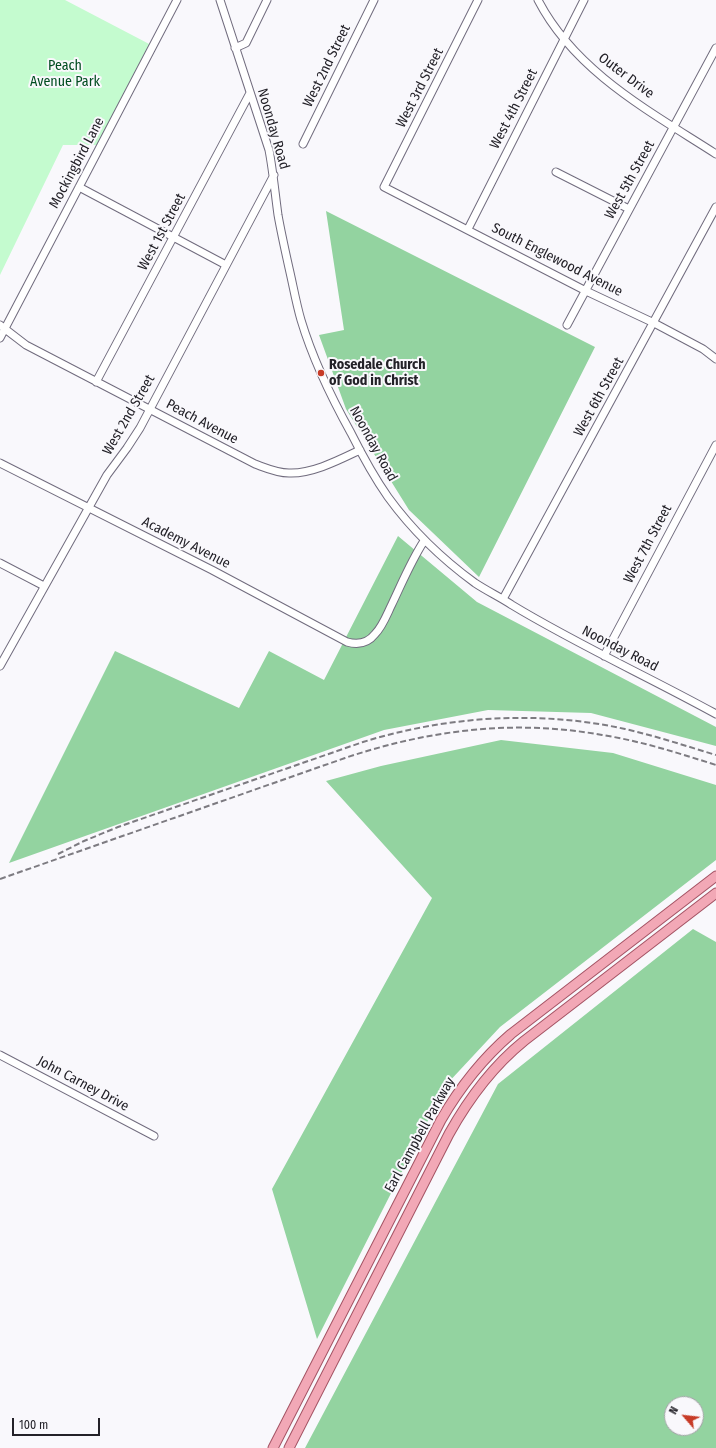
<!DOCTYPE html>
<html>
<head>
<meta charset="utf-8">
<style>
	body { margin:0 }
	#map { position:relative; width:716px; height:1448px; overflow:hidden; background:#f9f8fc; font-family:"Fira Sans Condensed",sans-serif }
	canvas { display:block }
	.north { position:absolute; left:664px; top:1396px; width:40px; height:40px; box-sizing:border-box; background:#f9f8fc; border:1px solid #a3a2a7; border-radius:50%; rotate:298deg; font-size:11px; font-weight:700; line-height:16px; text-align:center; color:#232128 }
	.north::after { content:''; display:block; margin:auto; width:14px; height:18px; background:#c73b27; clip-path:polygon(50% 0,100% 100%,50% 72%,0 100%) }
	.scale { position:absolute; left:12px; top:1418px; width:88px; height:18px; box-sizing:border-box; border:2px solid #232128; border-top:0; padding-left:5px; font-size:12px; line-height:14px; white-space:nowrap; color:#232128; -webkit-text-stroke:3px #f9f8fc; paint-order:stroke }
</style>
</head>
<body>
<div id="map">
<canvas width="716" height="1448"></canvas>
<div class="north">N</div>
<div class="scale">100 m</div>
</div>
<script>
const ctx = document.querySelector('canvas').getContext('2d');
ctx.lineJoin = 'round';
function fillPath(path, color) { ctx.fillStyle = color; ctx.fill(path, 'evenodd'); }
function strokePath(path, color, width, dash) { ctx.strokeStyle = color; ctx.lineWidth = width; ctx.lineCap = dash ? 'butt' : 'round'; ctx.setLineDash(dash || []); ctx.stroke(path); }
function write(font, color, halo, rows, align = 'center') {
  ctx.font = font + ' "Fira Sans Condensed",sans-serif'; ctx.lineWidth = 4; ctx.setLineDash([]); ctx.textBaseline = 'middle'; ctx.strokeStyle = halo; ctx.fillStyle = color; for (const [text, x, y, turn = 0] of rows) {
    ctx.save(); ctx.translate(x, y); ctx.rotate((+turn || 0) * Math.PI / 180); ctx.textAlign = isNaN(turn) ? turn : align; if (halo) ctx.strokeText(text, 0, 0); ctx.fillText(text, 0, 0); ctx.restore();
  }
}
const green = new Path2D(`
	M0,0h65l88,46 -52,99h-38l-63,130z`);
const forest = new Path2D(`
	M326,211l269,136 -116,230 -70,-67 -63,-101 -27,-74 25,-5z
	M398,536l79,66 239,125v19l-125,-33 -103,-3 -104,20 -375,133 106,-212 124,57 30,-57 55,29z
	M501,740l112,13 103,32v75l-216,167 -54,58 -129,254 -45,-150 160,-291 -106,-117 55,-15z
	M693,929l23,13v506h-411l193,-364zM672,1404h24v24h-24z`);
const minor = new Path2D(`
	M220,0l49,150c4,21 6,43 9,65 3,17 7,35 11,53 4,17 7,35 12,52 12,40 30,77 50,113 11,22 23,44 37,64 24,33 54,62 87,86 12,8 25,14 37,22 66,40 137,72 204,109
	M478,0l-94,187 202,104 68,32 49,26 13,10
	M538,0c37,72 113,112 178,154
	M235,48l11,-5 21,-43
	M303,144l71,-144
	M556,172l73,37
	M79,187l147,78
	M468,229l116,-229
	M0,325l26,20 229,119c11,4 22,9 34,9 23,1 50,-13 71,-23
	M567,325l149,-277
	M0,338l177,-338
	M96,382l154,-289
	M0,463l212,107 135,72c11,3 21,1 28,-8 8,-8 12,-20 17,-30 10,-21 19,-43 32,-63
	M0,563l44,23
	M503,599l213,-392
	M604,656l112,-211
	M0,666l107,-191 20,-27 13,-20 134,-253
	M0,1055l154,81`);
const major = new Path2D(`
	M273,1448l168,-328c19,-33 41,-61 70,-86l205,-158
	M289,1448l160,-314c20,-36 43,-67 75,-93l192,-148`);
const rail = new Path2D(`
	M58,854l26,-13 34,-14 245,-85c84,-26 176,-32 262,-13 31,7 61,17 91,26
	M0,879l345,-121c83,-28 170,-39 257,-23 39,6 76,18 114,30`);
const markers = [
	[321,373,4,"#c73b27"]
];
const parkNames = [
	["Peach",65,66],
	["Avenue Park",65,82]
];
const streetNames = [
	["West 2nd Street",327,66,-64],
	["Outer Drive",626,76,37],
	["West 3rd Street",420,88,-63],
	["West 4th Street",514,109,-63],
	["Noonday Road",273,129,74],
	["Mockingbird Lane",77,163,-62],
	["West 5th Street",630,180,-61],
	["West 1st Street",162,232,-62],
	["South Englewood Avenue",557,260,27],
	["West 6th Street",599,397,-61],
	["West 2nd Street",129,415,-60],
	["Peach Avenue",202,422,28],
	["Noonday Road",373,444,61],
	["Academy Avenue",186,543,27],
	["West 7th Street",648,544,-62],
	["Noonday Road",620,649,27],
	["John Carney Drive",83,1084,28],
	["Earl Campbell Parkway",420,1135,-61]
];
const poiNames = [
	["Rosedale Church",329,365],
	["of God in Christ",329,381]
];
fillPath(green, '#c4fbcf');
fillPath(forest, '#93d3a0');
strokePath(minor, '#716c7e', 9);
strokePath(major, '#a45364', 11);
strokePath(minor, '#fff', 7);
strokePath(major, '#f2a8b6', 9);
strokePath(rail, '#7d7b81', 2, [6, 3]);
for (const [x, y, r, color] of markers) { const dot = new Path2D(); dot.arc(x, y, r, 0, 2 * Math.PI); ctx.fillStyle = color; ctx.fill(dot); strokePath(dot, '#f9f8fc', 1.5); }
write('14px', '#004d20', '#f9f8fc', parkNames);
write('14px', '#232128', '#f9f8fc', streetNames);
write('bold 14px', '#232128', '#f9f8fc', poiNames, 'left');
</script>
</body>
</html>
